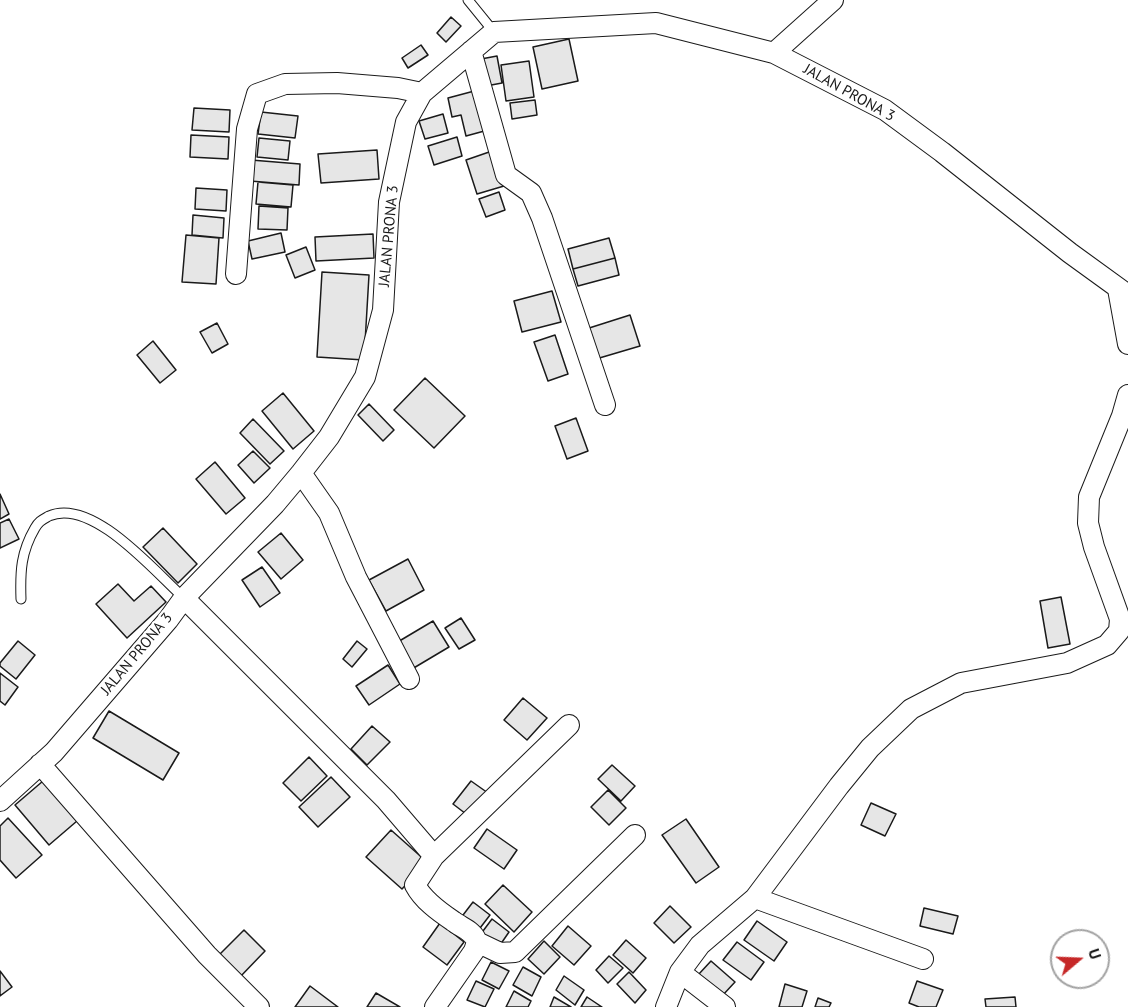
<!DOCTYPE html>
<html>
<head>
<meta charset="utf-8">
<style>
	body { margin:0 }
	#map { position:relative; width:1128px; height:1007px; overflow:hidden; background:#fff; font-family:"PT Sans",sans-serif }
	canvas { display:block }
	.north { position:absolute; left:1050px; top:929px; width:60px; height:60px; box-sizing:border-box; background:#fff; border:2px solid #a3a3a3; border-radius:50%; rotate:71deg; font-size:16px; font-weight:700; line-height:24px; text-align:center; color:#1a1a1a }
	.north::after { content:''; display:block; margin:auto; width:21px; height:27px; background:#c62828; clip-path:polygon(50% 0,100% 100%,50% 72%,0 100%) }
</style>
</head>
<body>
<div id="map">
<canvas width="1128" height="1007"></canvas>
<div class="north">U</div>
</div>
<script>
const ctx = document.querySelector('canvas').getContext('2d');
ctx.lineJoin = 'round';
function fillPath(path, color) { ctx.fillStyle = color; ctx.fill(path, 'evenodd'); }
function strokePath(path, color, width, dash) { ctx.strokeStyle = color; ctx.lineWidth = width; ctx.lineCap = dash ? 'butt' : 'round'; ctx.setLineDash(dash || []); ctx.stroke(path); }
function write(font, color, halo, rows, align = 'center') {
  ctx.font = font + ' "PT Sans",sans-serif'; ctx.lineWidth = 4.5; ctx.setLineDash([]); ctx.textBaseline = 'middle'; ctx.strokeStyle = halo; ctx.fillStyle = color; for (const [text, x, y, turn = 0] of rows) {
    ctx.save(); ctx.translate(x, y); ctx.rotate((+turn || 0) * Math.PI / 180); ctx.textAlign = isNaN(turn) ? turn : align; if (halo) ctx.strokeText(text, 0, 0); ctx.fillText(text, 0, 0); ctx.restore();
  }
}
const building = new Path2D(`
	M451,17l10,9 -15,16 -9,-9z
	M569,39l9,42 -36,8 -9,-42z
	M421,45l7,10 -20,13 -6,-10z
	M497,56l5,27 -16,3 -5,-27z
	M529,61l5,36 -28,4 -5,-36z
	M478,90l10,40 -22,6 -5,-21 -9,2 -4,-19z
	M535,100l2,15 -25,4 -2,-16z
	M194,108l36,2 -1,22 -37,-2z
	M261,112l37,4 -3,22 -37,-4z
	M443,114l5,19 -23,6 -6,-18z
	M191,135l38,2 -1,22 -38,-2z
	M457,137l5,19 -28,9 -6,-19z
	M259,138l31,3 -2,19 -31,-3z
	M377,150l2,29 -58,4 -3,-29z
	M492,151l12,35 -27,8 -11,-34z
	M251,160l49,4 -1,21 -49,-4z
	M258,182l35,3 -2,22 -35,-3z
	M196,188l31,2 -1,21 -31,-2z
	M499,192l6,18 -19,7 -7,-18z
	M259,206l29,2 -1,22 -29,-1z
	M193,215l31,3 -1,20 -31,-3z
	M281,233l4,19 -33,7 -4,-18z
	M373,234l1,24 -58,3 -1,-24z
	M186,235l33,3 -3,46 -34,-2z
	M609,238l6,20 -42,11 -5,-20z
	M306,247l9,23 -20,8 -9,-23z
	M615,258l4,17 -41,11 -5,-17z
	M322,272l47,3 -5,85 -47,-3z
	M552,291l9,31 -39,10 -8,-31z
	M630,315l10,31 -44,13 -10,-30z
	M217,323l11,21 -16,9 -12,-21z
	M555,335l13,39 -20,7 -14,-39z
	M153,341l23,29 -16,13 -23,-28z
	M425,378l40,38 -31,32 -40,-38z
	M283,393l31,38 -21,18 -31,-38z
	M369,404l25,26 -11,11 -25,-26z
	M576,418l12,33 -21,8 -12,-33z
	M253,419l31,32 -14,13 -30,-31z
	M253,451l17,17 -16,15 -16,-18z
	M215,462l30,36 -19,16 -30,-35z
	M0,494l9,20 -9,5z
	M9,519l10,20 -19,9v-25z
	M163,528l34,36 -19,19 -35,-36z
	M281,533l22,27 -22,19 -23,-27z
	M408,559l16,31 -38,21 -17,-31z
	M262,567l18,26 -20,14 -18,-27z
	M118,584l16,17 17,-15 15,16 -39,36 -31,-34z
	M1061,597l9,47 -22,4 -8,-47z
	M461,618l14,22 -16,9 -14,-21z
	M433,621l16,26 -37,22 -16,-26z
	M18,641l17,14 -19,24 -16,-13v-3z
	M357,641l10,8 -15,18 -9,-8z
	M388,665l12,19 -31,21 -13,-19z
	M0,673l18,14 -13,18 -5,-4z
	M523,698l24,20 -20,22 -23,-20z
	M109,711l70,42 -16,27 -70,-42z
	M372,726l18,16 -23,23 -16,-16z
	M309,757l18,19 -26,25 -18,-18z
	M612,765l23,21 -14,15 -23,-22z
	M331,777l19,20 -32,30 -19,-20z
	M43,781l34,40 -28,24 -34,-40z
	M471,781l17,12 -18,24 -17,-13z
	M608,790l18,18 -17,17 -18,-18z
	M871,803l25,11 -11,22 -24,-11z
	M8,818l34,37 -26,23 -16,-18v-34z
	M686,819l33,48 -23,16 -34,-48z
	M487,829l30,21 -13,19 -30,-21z
	M391,830l36,32 -25,27 -36,-32z
	M503,885l29,27 -18,20 -29,-28z
	M473,902l17,13 -13,17 -17,-13z
	M670,906l21,21 -17,16 -20,-20z
	M924,908l34,8 -5,18 -33,-8z
	M492,919l17,13 -11,16 -18,-13z
	M757,921l30,21 -13,19 -30,-21z
	M440,923l24,19 -17,23 -24,-18z
	M568,926l23,20 -17,19 -22,-19z
	M244,930l21,21 -26,27 -21,-22z
	M626,940l20,18 -13,15 -20,-18z
	M544,941l16,16 -16,17 -16,-15z
	M737,942l27,20 -13,18 -28,-20z
	M609,956l14,12 -15,15 -12,-13z
	M711,961l24,21 -13,14 -24,-21z
	M491,962l18,9 -10,18 -17,-9z
	M523,967l18,10 -9,19 -19,-11z
	M0,971l12,16 -12,9z
	M629,972l17,18 -11,13 -18,-19z
	M564,976l20,14 -9,15 -19,-15z
	M476,981l18,8 -9,18 -18,-7z
	M917,981l26,9 -7,17h-17l-10,-4z
	M785,984l22,7 -5,16h-23z
	M310,986l28,21h-43z
	M514,991l17,10 -3,6h-22z
	M376,993l24,14h-33z
	M554,997l17,10h-21z
	M587,997l15,10h-21z
	M1015,997l1,10h-30l-1,-8z
	M818,998l13,5 -2,4h-14z`);
const lane = new Path2D(`
	M468,0l26,32
	M21,599c-1,-28 0,-47 14,-71 4,-7 7,-8 14,-12 43,-19 105,55 135,82`);
const street = new Path2D(`
	M471,51l35,124 25,18 11,25 63,187
	M774,53l59,-53
	M236,274l11,-145 10,-35 28,-10 52,-1 61,5 24,5
	M1118,289l10,55
	M301,473l28,40 27,64 53,102
	M184,598l202,202 48,56 -19,29c8,15 23,26 38,36 9,7 21,10 24,21l-3,9 -39,56
	M40,764l167,191 52,52
	M0,801l54,-49 114,-132 16,-22 91,-94 26,-31 28,-36 36,-60 18,-67 6,-108 17,-80 16,-29 72,-61 162,-9 118,30 111,57 57,42 128,101 58,42
	M434,856l135,-131
	M755,898l168,61
	M477,942l23,11 15,-1 120,-117
	M680,972l45,35
	M666,1007l14,-35 20,-27 55,-47 84,-112 31,-38 41,-39 50,-26 106,-20 40,-18 12,-14 1,-12 -26,-72 -6,-24 1,-26 33,-81 6,-21`);
const streetNames = [
	["JALAN PRONA 3",849,93,29],
	["JALAN PRONA 3",389,236,-85],
	["JALAN PRONA 3",137,654,-50]
];
fillPath(building, '#e6e6e6');
strokePath(building, '#1a1a1a', 1.5);
strokePath(lane, '#1a1a1a', 11);
strokePath(street, '#1a1a1a', 22);
strokePath(lane, '#fff', 9);
strokePath(street, '#fff', 20);
write('15px', '#1a1a1a', '#fff', streetNames);
</script>
</body>
</html>
